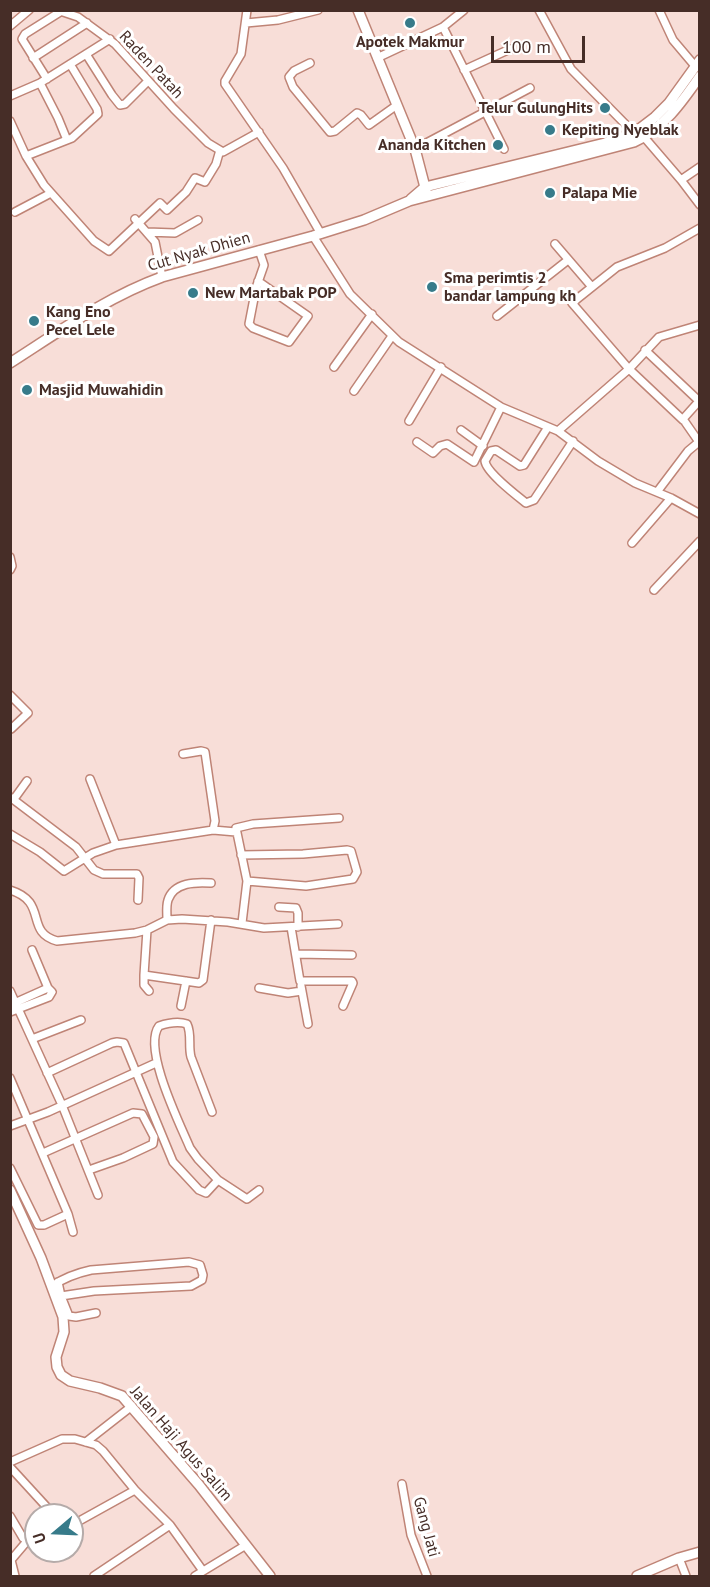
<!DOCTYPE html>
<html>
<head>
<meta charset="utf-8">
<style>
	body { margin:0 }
	#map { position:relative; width:710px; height:1587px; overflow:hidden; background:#f8ded8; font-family:"PT Sans",sans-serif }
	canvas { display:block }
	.frame { position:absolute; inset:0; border:12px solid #462d27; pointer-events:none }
	.north { position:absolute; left:24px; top:1503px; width:60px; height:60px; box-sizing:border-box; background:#fff; border:2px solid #b5aba9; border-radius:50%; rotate:251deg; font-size:16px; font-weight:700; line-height:24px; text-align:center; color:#462d27 }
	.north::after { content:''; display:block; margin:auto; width:21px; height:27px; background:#377b8a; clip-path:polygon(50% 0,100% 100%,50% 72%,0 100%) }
	.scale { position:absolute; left:491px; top:36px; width:94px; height:27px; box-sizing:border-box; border:3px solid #462d27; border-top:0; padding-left:8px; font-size:18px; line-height:21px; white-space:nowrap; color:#462d27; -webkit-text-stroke:4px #fff; paint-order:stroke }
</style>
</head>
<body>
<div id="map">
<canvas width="710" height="1587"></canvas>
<div class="frame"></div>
<div class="north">U</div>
<div class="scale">100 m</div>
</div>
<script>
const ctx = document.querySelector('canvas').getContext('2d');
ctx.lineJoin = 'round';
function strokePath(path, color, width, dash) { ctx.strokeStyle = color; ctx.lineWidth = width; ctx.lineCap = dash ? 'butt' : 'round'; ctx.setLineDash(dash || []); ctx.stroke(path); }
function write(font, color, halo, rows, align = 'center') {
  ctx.font = font + ' "PT Sans",sans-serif'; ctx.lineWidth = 6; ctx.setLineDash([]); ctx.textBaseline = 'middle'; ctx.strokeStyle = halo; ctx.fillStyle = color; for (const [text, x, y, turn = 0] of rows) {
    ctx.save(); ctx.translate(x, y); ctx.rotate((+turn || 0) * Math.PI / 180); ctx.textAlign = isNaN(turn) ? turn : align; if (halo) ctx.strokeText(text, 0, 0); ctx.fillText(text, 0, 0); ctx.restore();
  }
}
const street = new Path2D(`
	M57,10l21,7 37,27 59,65 34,34 15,9 36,-20
	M247,10l-6,44 -16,27v3l58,84 38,66
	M539,10l32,59 63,64
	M659,10l14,30 22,26
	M246,23l32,-3 40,-10
	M10,26l19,-16
	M443,27l61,122
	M86,54l26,41 8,10 5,-1 23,-23
	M33,58l54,-35
	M377,58l66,-31 21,-17
	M310,63l-16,8 -5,6 4,10 37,45 5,-1 22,-18 4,2 8,10 28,-20
	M464,70l46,-21
	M47,79l-25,-40 3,-5 35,-22
	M40,83l18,35 9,22
	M10,96l30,-13 70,-44
	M10,121l16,35 18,29 50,56 15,10 51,-48 7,7 19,-18 9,-14 10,4 11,-18 4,-14
	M644,137l37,43 19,25
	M415,149l115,-61
	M26,156l46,-18 26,-24 -1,-5 -27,-45
	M681,180l19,-13
	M15,212l36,-19
	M135,219l20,23 7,35
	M147,232l28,1 23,-13
	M313,236l37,58 49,48 102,65 57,24 40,30 37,22 36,15 29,16
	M555,244l37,43
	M258,281l50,35 -19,26 -36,-14 -4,-4 7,-36 8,-23 -5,-15
	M497,316l71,-56
	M645,350l54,51
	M334,367l38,-53
	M354,391l38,-55
	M683,420l-54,-51 -57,-66 45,-36 48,-19 35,-20
	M409,421l32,-54
	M548,427l-24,38 -4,1 -24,-16 -5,1 -6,10c1,11 31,34 41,42l8,-3 39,-59
	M461,430l22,16
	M558,431l71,-62 30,-32 41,-12
	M417,442l16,11 7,-7 7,-2 27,18 27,-55
	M699,442l-16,-23 17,-19
	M657,492l31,-41 12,-10
	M632,543l39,-45
	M10,557l2,9 -2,4
	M654,590l46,-49
	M10,695l18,18 -17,16
	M90,779l26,66
	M10,797l66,50 18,23 9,4h34l2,4 -1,22
	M14,799l13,-18
	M213,830l23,2
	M10,834l30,18 24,19 29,-18 23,-8 97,-15 2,-9 -10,-69 -4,-1 -18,3
	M241,855l62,-1 44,-4 4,1 6,21 -4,7 -47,7 -59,-5
	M10,890c39,12 14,42 47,51l78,-8 12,-3 20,-10 15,-1 46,3 36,6 74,-4
	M279,907l17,1 2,5v14
	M167,920c0,-7 -1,-14 1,-20 6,-18 28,-18 43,-17
	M242,923l5,-42 -11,-53 17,-4 86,-6
	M291,927l9,54h52l1,2 -10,23
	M147,930l-3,45 55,8 4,-3 8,-60
	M32,950l16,38
	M296,954l56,1
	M144,975v10l5,6
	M301,986l7,38
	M259,988l29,5 14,-2
	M10,991l52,114 36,90
	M10,1005l38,-17 4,4 -3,5 -39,15
	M181,1006l5,-25
	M32,1039l49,-19
	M47,1073l65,-30 5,-1 7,1 49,119 26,28 7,3 12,-13 -20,-21 -8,-11c-10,-24 -48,-100 -31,-122 9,-3 19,-5 28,-2 5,10 1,22 4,33l21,55
	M10,1078l58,136 -24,11h-6l-28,-57
	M10,1126l38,-14 108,-49
	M43,1153l90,-40 9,1 12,23 -1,7 -30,14 -34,12
	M218,1180l29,19 12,-9
	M68,1214l5,18
	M52,1286c12,-8 25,-13 39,-16l98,-8 11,3 3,10 -1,5 -11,6 -97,5 -33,5 -3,-14
	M61,1296l8,20 7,1 20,-4
	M86,1442l46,-36
	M10,1462l52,-23h13l21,6 7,6 32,39 35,35 33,46
	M10,1467l44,48
	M402,1484l9,51 16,41
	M10,1516l13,22 5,2 8,-2
	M72,1525l63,-35
	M679,1558l7,18
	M15,1576l-4,-16 17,-20
	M94,1576l76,-51
	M195,1576l51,-31`);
const secondary = new Path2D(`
	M358,10l57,139 11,42
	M411,199l14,-12 180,-44 29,-10 21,-16 14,-14 31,-43
	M10,363c50,-32 97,-66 152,-86l151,-41 51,-16 45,-19 225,-59c29,-13 48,-40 66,-66
	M10,1190l31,68 22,59 1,15 -8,25 1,10 4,8 9,6 30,7 22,8 77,89 71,91
	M637,1576l42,-18 21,-6`);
const markers = [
	[410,23,6,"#377b8a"],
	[605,108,6,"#377b8a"],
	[550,130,6,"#377b8a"],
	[498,145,6,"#377b8a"],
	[550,193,6,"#377b8a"],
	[432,287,6,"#377b8a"],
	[193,293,6,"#377b8a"],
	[34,321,6,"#377b8a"],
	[27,390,6,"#377b8a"]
];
const poiNames = [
	["Apotek Makmur",410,42,"center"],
	["Telur GulungHits",593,108,"right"],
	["Kepiting Nyeblak",562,130],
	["Ananda Kitchen",486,145,"right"],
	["Palapa Mie",562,193],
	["Sma perimtis 2",444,278],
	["bandar lampung kh",444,296],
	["New Martabak POP",205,293],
	["Kang Eno",46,312],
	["Pecel Lele",46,330],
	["Masjid Muwahidin",39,390]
];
const streetNames = [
	["Raden Patah",151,65,47],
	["Cut Nyak Dhien",199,252,-16],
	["Jalan Haji Agus Salim",181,1444,49],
	["Gang Jati",426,1527,75]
];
strokePath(street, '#bf8476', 10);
strokePath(secondary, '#bf8476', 12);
strokePath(street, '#fff', 7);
strokePath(secondary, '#fff', 9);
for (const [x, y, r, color] of markers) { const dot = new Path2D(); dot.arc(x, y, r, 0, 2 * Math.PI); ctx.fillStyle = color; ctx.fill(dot); strokePath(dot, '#fff', 2); }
write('bold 16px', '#462d27', '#fff', poiNames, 'left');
write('16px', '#462d27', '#fff', streetNames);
</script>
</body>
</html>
